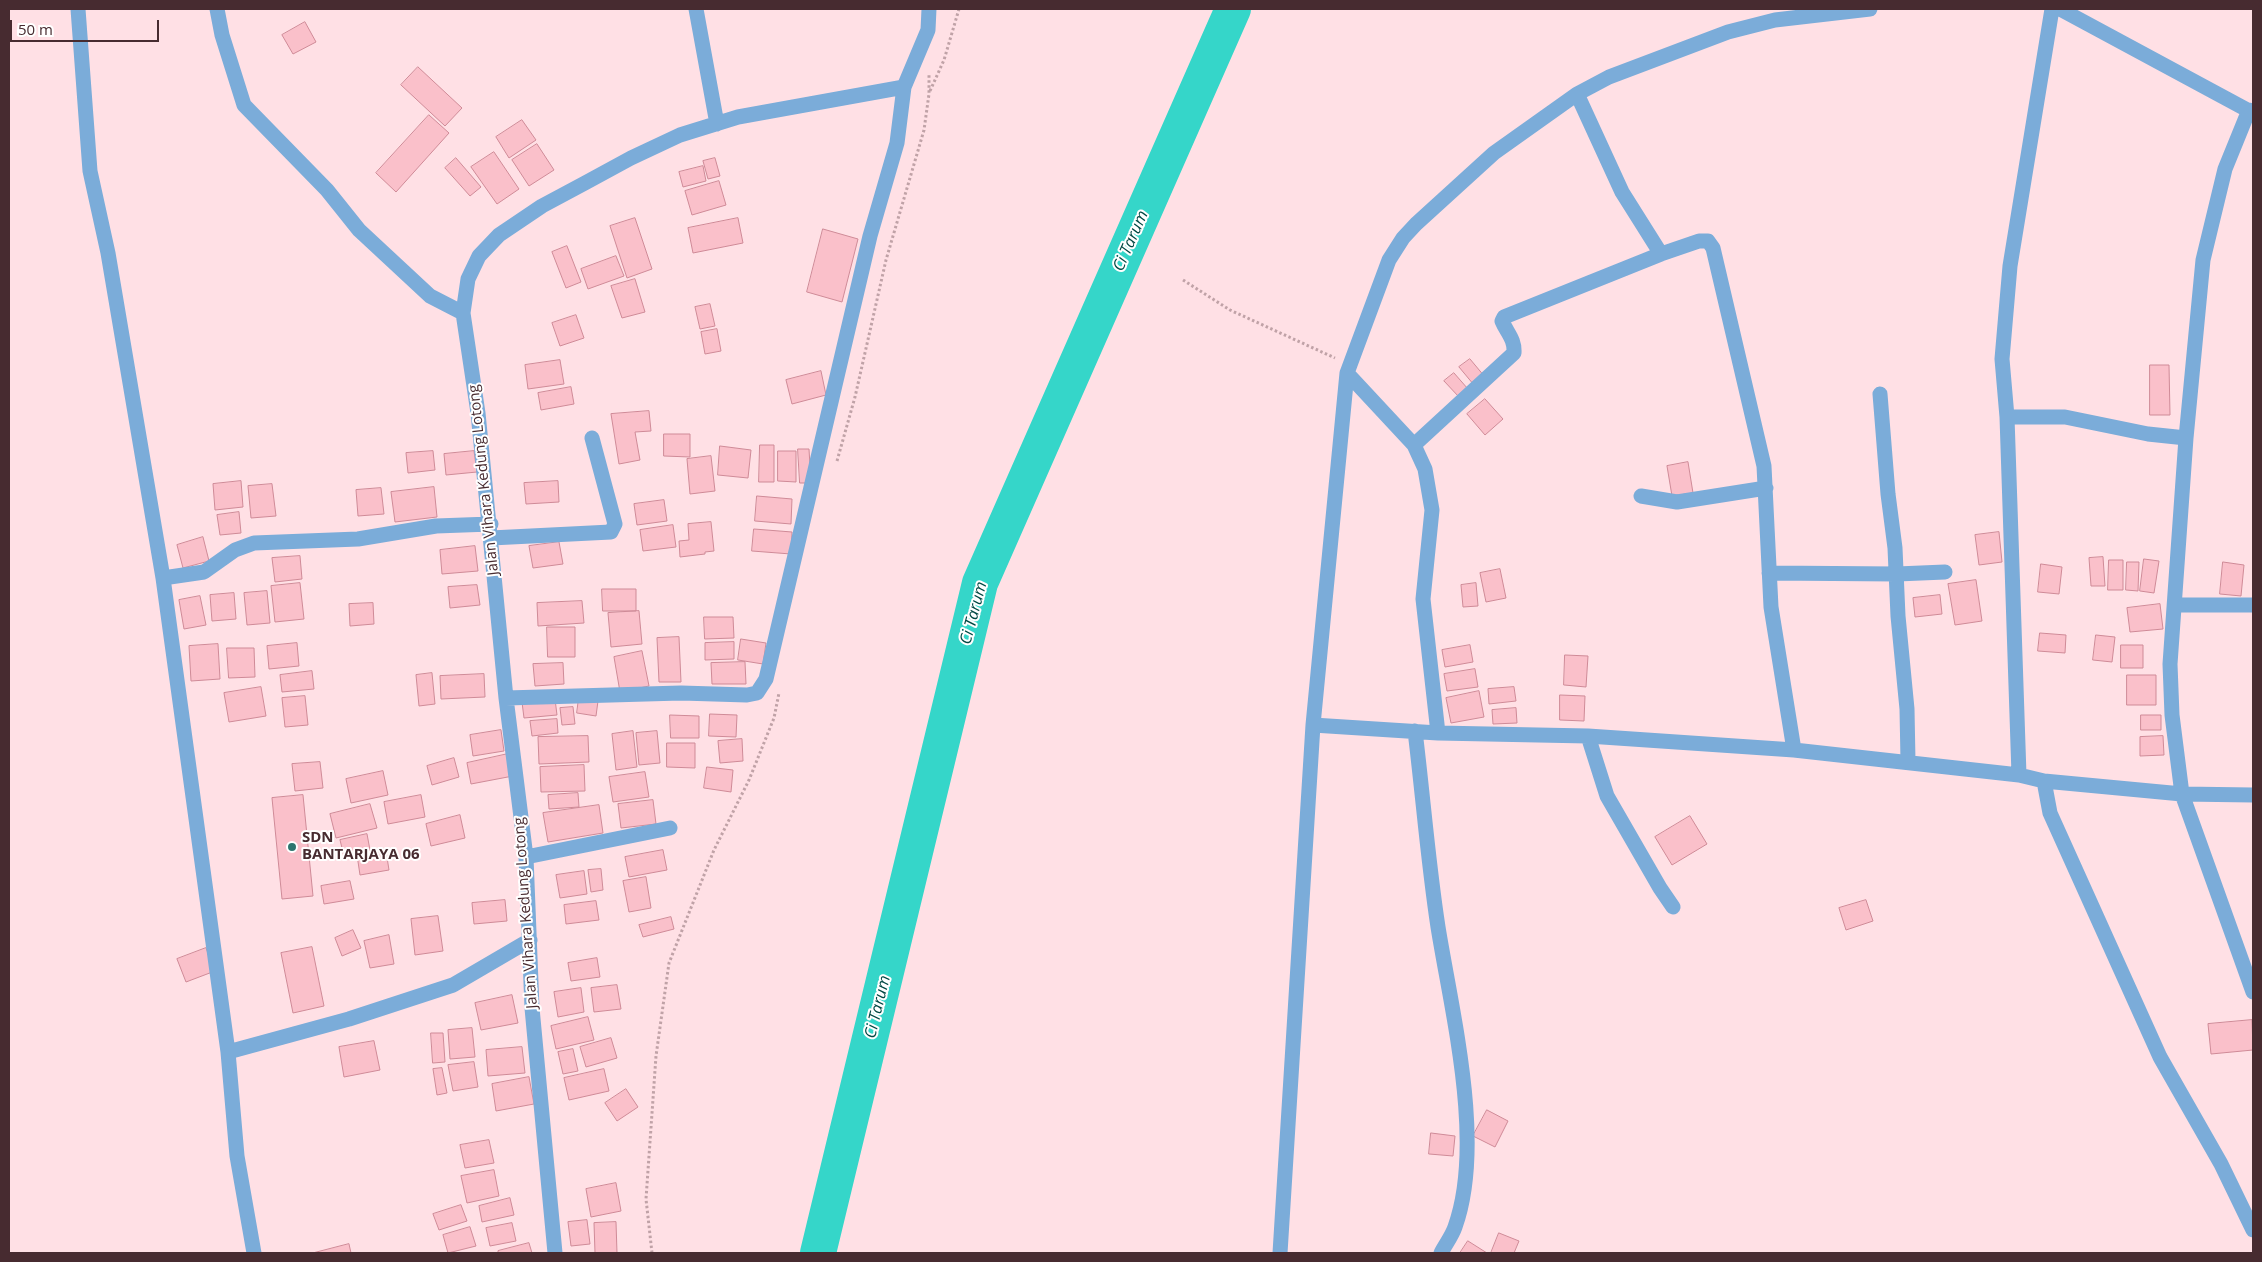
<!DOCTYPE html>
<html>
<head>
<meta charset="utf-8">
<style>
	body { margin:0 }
	#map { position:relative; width:2262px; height:1262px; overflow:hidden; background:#ffe0e5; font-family:"Open Sans",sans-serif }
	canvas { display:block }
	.frame { position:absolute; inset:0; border:10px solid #472b30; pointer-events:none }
	.scale { position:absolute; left:10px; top:20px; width:149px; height:22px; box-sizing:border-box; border:2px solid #472b30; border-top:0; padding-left:6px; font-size:15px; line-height:18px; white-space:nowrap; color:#472b30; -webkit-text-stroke:4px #fff; paint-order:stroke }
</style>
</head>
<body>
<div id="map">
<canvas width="2262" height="1262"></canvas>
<div class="frame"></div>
<div class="scale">50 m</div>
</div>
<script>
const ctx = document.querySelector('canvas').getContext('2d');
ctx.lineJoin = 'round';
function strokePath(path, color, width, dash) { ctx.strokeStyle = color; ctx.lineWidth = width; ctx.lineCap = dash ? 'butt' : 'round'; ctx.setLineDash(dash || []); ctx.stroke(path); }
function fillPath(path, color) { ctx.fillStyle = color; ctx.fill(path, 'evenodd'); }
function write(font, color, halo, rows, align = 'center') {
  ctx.font = font + ' "Open Sans",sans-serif'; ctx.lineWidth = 4; ctx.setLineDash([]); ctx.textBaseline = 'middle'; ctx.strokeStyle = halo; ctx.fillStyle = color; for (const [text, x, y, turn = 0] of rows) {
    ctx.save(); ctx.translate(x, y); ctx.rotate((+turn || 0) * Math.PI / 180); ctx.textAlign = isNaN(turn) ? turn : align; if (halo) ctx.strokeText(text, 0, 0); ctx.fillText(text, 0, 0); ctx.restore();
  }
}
const river = new Path2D(`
	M818,1253l162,-670 253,-574`);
const building = new Path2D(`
	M305,22l11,20 -23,12 -11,-19z
	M418,67l44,41 -17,18 -44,-41z
	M429,115l20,18 -53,59 -20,-19z
	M522,120l14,20 -27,18 -13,-21z
	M537,144l17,26 -25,16 -17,-26z
	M494,152l25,37 -22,15 -26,-37z
	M456,158l25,29 -11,9 -25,-28z
	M715,158l5,18 -12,3 -5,-18z
	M703,166l3,15 -23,6 -4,-15z
	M719,181l7,24 -34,10 -7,-24z
	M635,218l17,51 -25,9 -17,-52z
	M738,218l5,25 -50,10 -5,-25z
	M823,229l35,10 -16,63 -35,-10z
	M567,246l14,36 -15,6 -14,-36z
	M616,256l8,20 -36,13 -7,-20z
	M635,279l10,33 -23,6 -11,-32z
	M710,304l5,22 -15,3 -5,-22z
	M576,315l8,23 -24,8 -8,-23z
	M717,329l4,22 -16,3 -4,-22z
	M1470,359l15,18 -11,8 -15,-18z
	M560,360l4,24 -36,5 -3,-24z
	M2150,365h19l1,50h-20z
	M821,371l5,24 -34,9 -6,-24z
	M1454,373l14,16 -9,8 -15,-16z
	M571,387l3,17 -33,6 -3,-17z
	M1485,399l18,20 -18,16 -18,-21z
	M649,411l2,20 -16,1 5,28 -21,4 -8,-50z
	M664,434h26v23l-26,-1z
	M760,445h14v37h-15z
	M720,446l31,4 -3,28 -30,-3z
	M798,449h11l2,34h-11z
	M433,451l2,19 -27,3 -2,-20z
	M474,451l3,21 -31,3 -2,-21z
	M778,451h18v31l-18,-1z
	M711,456l4,35 -25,3 -3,-35z
	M1688,462l5,31 -21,3 -5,-30z
	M241,481l2,26 -28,3 -2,-26z
	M558,481l1,21 -33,2 -2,-21z
	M272,484l4,32 -25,2 -3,-32z
	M434,487l3,30 -42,5 -4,-30z
	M381,488l3,26 -26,2 -2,-26z
	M757,496l35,3 -1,25 -36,-3z
	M664,500l3,21 -30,4 -3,-21z
	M239,512l2,21 -21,2 -3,-20z
	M711,522l3,29 -9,1v2l-25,3 -1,-16 10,-1 -1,-16z
	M673,525l3,22 -33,4 -3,-21z
	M754,529l38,3 -1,22 -39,-3z
	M1999,532l3,30 -23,3 -4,-30z
	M203,537l6,24 -26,7 -6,-23z
	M559,542l4,22 -30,4 -4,-22z
	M475,546l3,25 -36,3 -2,-24z
	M300,556l2,23 -27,3 -3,-24z
	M2103,557l2,29h-14l-2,-28z
	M2144,559l15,2 -5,32 -14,-2z
	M2109,560h14v30h-15z
	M2127,562h12l-1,29 -12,-1z
	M2223,562l21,3 -3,31 -21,-2z
	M2041,564l21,3 -3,27 -21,-2z
	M1500,569l6,29 -20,4 -6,-29z
	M1976,580l6,41 -27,4 -7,-41z
	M300,583l4,36 -29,3 -4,-36z
	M1476,583l2,23 -15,1 -2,-22z
	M477,585l3,20 -30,3 -2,-21z
	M602,589h34v22h-33z
	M267,591l3,32 -23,2 -3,-32z
	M234,593l2,26 -24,2 -2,-26z
	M1940,595l2,19 -27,3 -2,-19z
	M200,596l6,29 -22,4 -5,-29z
	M582,601l2,22 -46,3 -1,-23z
	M373,603l1,21 -24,2 -1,-22z
	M2160,604l3,25 -33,3 -3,-24z
	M639,611l3,33 -31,3 -3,-34z
	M704,617h29l1,21 -29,1z
	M547,627h28v30h-27z
	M2040,633l26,2 -1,18 -27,-2z
	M2096,635l19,2 -3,25 -19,-2z
	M679,637l2,45h-22l-2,-44z
	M741,639l25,4 -3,21 -25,-4z
	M734,642v17l-29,1v-17z
	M297,643l2,23 -30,3 -2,-23z
	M218,644l2,35 -29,2 -2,-35z
	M1470,645l3,17 -28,5 -3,-17z
	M2121,645h22v23h-22z
	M227,648h27l1,29 -26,1z
	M642,651l7,35 -29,6 -6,-35z
	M1565,655l23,1 -2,31 -22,-2z
	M745,662l1,22h-34l-1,-21z
	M563,663l1,21 -29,2 -2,-22z
	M1475,669l3,18 -31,4 -3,-17z
	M312,671l2,18 -32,3 -2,-17z
	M432,673l3,31 -16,2 -3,-31z
	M484,674l1,23 -44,2 -1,-23z
	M2127,675h29v30h-29z
	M261,687l5,29 -37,6 -5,-29z
	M1514,687l2,14 -27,3 -1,-15z
	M1479,691l5,26 -33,6 -5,-25z
	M1560,695l25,1 -1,25 -24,-1z
	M305,696l3,29 -23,2 -3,-29z
	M579,698l19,3 -2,15 -19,-3z
	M555,699l2,16 -33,3 -2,-16z
	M573,707l2,17 -13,1 -2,-17z
	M1516,708l1,15 -24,1 -1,-14z
	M710,714l27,1 -1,22 -27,-1z
	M670,715l29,1v22h-28z
	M2141,715h20v15h-20z
	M557,719l1,14 -26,3 -2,-15z
	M501,730l3,21 -31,5 -3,-21z
	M633,731l4,36 -21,3 -4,-36z
	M657,731l3,32 -21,2 -3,-32z
	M588,736l1,26 -50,2 -1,-27z
	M2163,736l1,19 -24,1v-19z
	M742,739l1,22 -23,2 -2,-22z
	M667,743h28v25l-28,-1z
	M508,754l5,22 -42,8 -4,-21z
	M454,758l5,19 -27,8 -5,-19z
	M320,762l3,26 -28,3 -3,-27z
	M584,765l1,26 -44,1 -1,-25z
	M707,767l26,3 -2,22 -27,-4z
	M383,771l5,24 -37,8 -5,-24z
	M645,772l4,25 -36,5 -4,-25z
	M578,793l1,14 -30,2 -1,-14z
	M303,795l10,101 -31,3 -10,-101z
	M421,795l4,22 -37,7 -4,-22z
	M653,800l3,24 -35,4 -3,-24z
	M370,804l7,24 -41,10 -6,-24z
	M599,805l4,28 -55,9 -5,-29z
	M460,815l5,23 -34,8 -5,-22z
	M1690,816l17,28 -35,21 -17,-28z
	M367,834l3,16 -26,6 -4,-16z
	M663,850l4,20 -38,7 -4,-20z
	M386,851l3,19 -29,5 -3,-20z
	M601,869l2,21 -12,2 -3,-22z
	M584,871l3,23 -27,4 -4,-23z
	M646,877l5,31 -22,4 -6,-31z
	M350,881l4,18 -30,5 -3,-18z
	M505,900l2,21 -33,3 -2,-21z
	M1866,900l7,21 -27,9 -7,-22z
	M596,901l3,19 -33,4 -2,-19z
	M438,916l5,35 -28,4 -4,-36z
	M671,917l3,12 -31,8 -4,-12z
	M353,930l8,18 -19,8 -7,-18z
	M389,935l5,29 -24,4 -6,-27z
	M312,947l12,59 -31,7 -12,-60z
	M206,948l9,23 -29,11 -9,-23z
	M597,958l3,19 -29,4 -3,-18z
	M617,985l4,24 -27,3 -3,-24z
	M581,988l3,24 -26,5 -4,-25z
	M512,995l6,28 -37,7 -6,-27z
	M588,1017l6,23 -38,9 -5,-23z
	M2252,1020l1,30 -42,4 -3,-30z
	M472,1028l3,29 -25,2 -2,-29z
	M431,1033h12l2,29 -12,1z
	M611,1038l6,20 -31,9 -6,-20z
	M374,1041l6,29 -36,7 -5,-30z
	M522,1047l3,26 -37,3 -2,-26z
	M573,1049l5,22 -15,3 -5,-22z
	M474,1062l4,25 -25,4 -5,-26z
	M442,1068l5,25 -10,2 -4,-26z
	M604,1069l5,22 -40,9 -5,-22z
	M529,1077l5,27 -38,7 -4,-27z
	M626,1089l12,18 -21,14 -12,-18z
	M1487,1110l21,11 -13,26 -22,-11z
	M1431,1133l24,3 -2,20 -24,-2z
	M489,1140l5,23 -29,5 -5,-23z
	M494,1170l5,26 -32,7 -6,-27z
	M616,1183l5,28 -30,6 -5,-28z
	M510,1198l4,17 -32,7 -3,-16z
	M461,1205l6,16 -28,9 -6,-16z
	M587,1220l3,24 -19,2 -3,-24z
	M616,1222l1,31h-22l-1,-30z
	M512,1223l4,18 -26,5 -4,-18z
	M470,1227l6,19 -28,7 -5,-18z
	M1499,1233l20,8 -5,12h-23z
	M1468,1241l19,12h-27z
	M529,1243l3,10h-34v-2z
	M349,1244l2,9h-38z`);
const path = new Path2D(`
	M930,91l14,-31 15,-51
	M1183,280l47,30 105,48
	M837,461l18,-64 31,-137 38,-130 5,-36v-20
	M652,1253l-6,-54 10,-143 13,-93 45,-113 35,-70 25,-62 5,-25`);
const street = new Path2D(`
	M78,9l12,162 18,82 55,325 65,474 9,104 17,97
	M217,9l5,26 22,70 83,85 32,40 71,66 33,17
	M696,9l21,115
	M2060,9l193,104
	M1577,94l45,98 39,62 38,-13h9l5,7 51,218 7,141 23,143
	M2249,110l-24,59 -22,91 -17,178 -16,226 2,51 10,79 71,198
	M1347,373l67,72 11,24 7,41 -9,89 15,134
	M1880,394l8,100 7,54 3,68 9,93 1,52
	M2007,417h58l83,17 38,4
	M1414,445l100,-92c1,-14 -7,-20 -12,-32l2,-4 157,-63
	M1641,496l36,6 89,-14
	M491,538l120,-6 4,-8 -23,-86
	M1769,573l128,1 48,-2
	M163,578l41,-6 31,-22 19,-7 104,-4 78,-13 55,-2
	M2175,605h78
	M506,698l175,-5 66,2 10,-2 9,-14 104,-443 27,-93 7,-56
	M1313,725l125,8 150,3 206,14 225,25 25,6 138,13 71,1
	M1415,731c8,65 13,131 23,196 14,87 47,216 17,300 -3,9 -10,18 -14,26
	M1588,736l19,60 53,92 13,19
	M2019,775l-12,-358 -5,-58 8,-93 42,-257
	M2044,781l6,32 110,244 61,107 32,66
	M526,857l144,-29
	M228,1052l121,-33 104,-34 77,-45
	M555,1253l-23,-245 -6,-151 -20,-159 -28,-285 -15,-100 5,-34 11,-23 20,-21 43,-29 43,-23 46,-25 49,-23 58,-18 166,-30 24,-57 1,-21
	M1280,1253l33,-528 34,-352 42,-113 14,-22 13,-14 78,-71 83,-59 32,-17 119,-45 47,-12 95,-11`);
const markers = [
	[292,847,5,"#2d756f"]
];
const streetNames = [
	["Jalan Vihara Kedung Lotong",484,480,-96],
	["Jalan Vihara Kedung Lotong",526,913,-94]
];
const poiNames = [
	["SDN",302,838],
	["BANTARJAYA 06",302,855]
];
const waterNames = [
	["Ci Tarum",1131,241,-66],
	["Ci Tarum",974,613,-75],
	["Ci Tarum",878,1007,-76]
];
strokePath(river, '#35d6c9', 36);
fillPath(building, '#fac0ca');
strokePath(building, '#cf8a97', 1);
strokePath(path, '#c0a2a7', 3, [2.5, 2.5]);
strokePath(street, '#7bacd9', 15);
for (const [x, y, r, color] of markers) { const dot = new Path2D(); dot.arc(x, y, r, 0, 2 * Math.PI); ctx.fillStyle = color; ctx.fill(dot); strokePath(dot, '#fff', 2); }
write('15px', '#472b30', '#fff', streetNames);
write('bold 15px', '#472b30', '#fff', poiNames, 'left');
write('italic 16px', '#004843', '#fff', waterNames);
</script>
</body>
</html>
